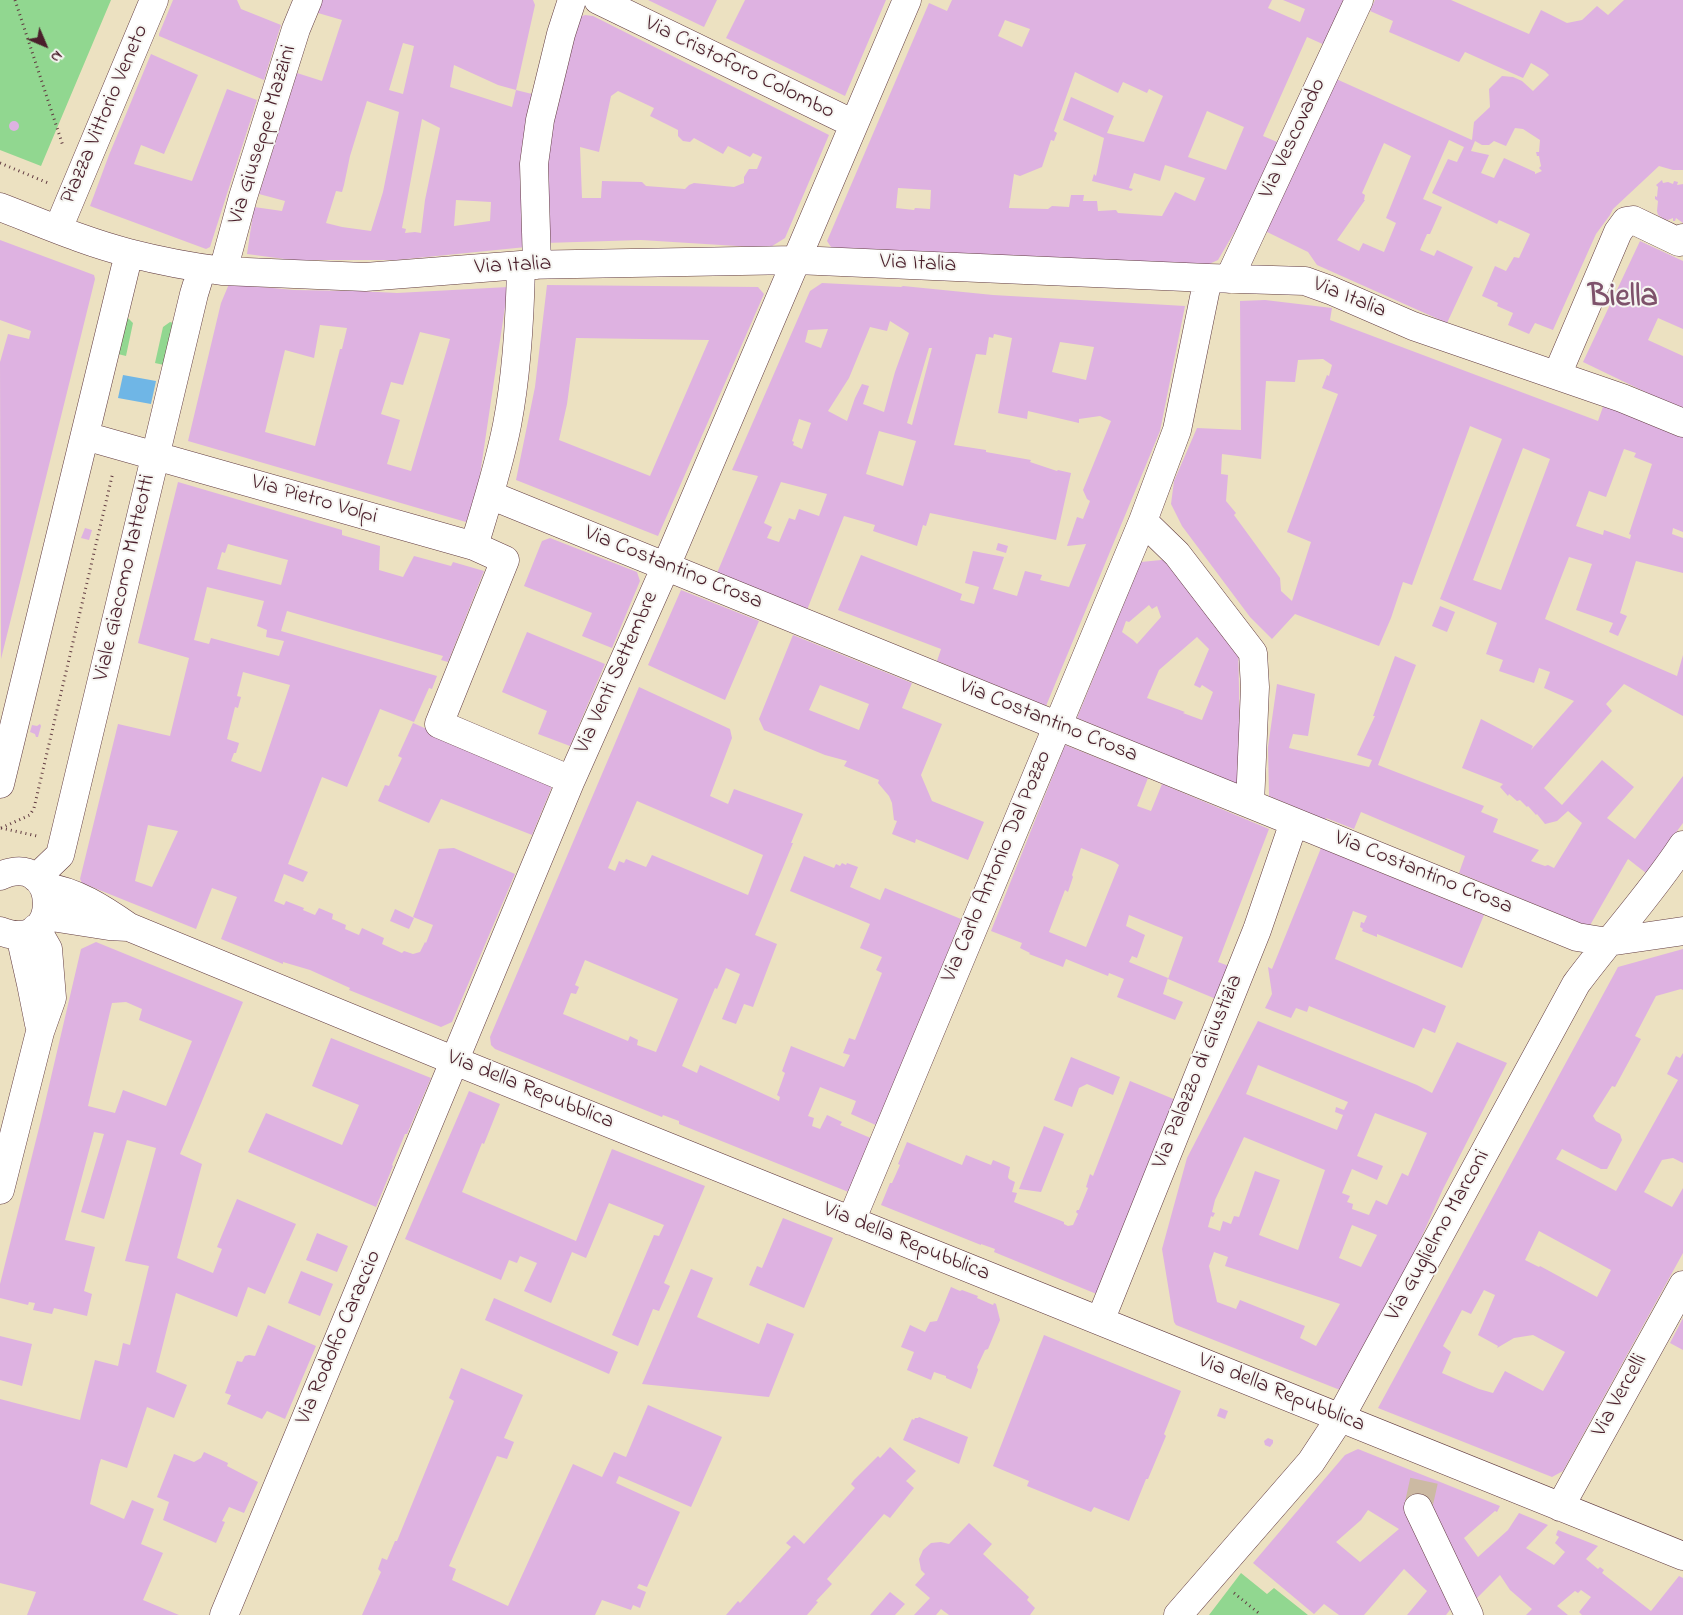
<!DOCTYPE html>
<html>
<head>
<meta charset="utf-8">
<style>
	body { margin:0 }
	#map { position:relative; width:1683px; height:1615px; overflow:hidden; background:#ece1c1; font-family:"Indie Flower",sans-serif }
	canvas { display:block }
	.north { position:absolute; left:20px; top:20px; width:50px; height:50px; -webkit-text-stroke:4px #f6f6f2; paint-order:stroke; rotate:135deg; font-size:14px; font-weight:700; line-height:20px; text-align:center; color:#4a1f2b }
	.north::after { content:''; display:block; margin:auto; width:18px; height:22px; background:#4a1f2b; clip-path:polygon(50% 0,100% 100%,50% 72%,0 100%) }
</style>
</head>
<body>
<div id="map">
<canvas width="1683" height="1615"></canvas>
<div class="north">N</div>
</div>
<script>
const ctx = document.querySelector('canvas').getContext('2d');
ctx.lineJoin = 'round';
function fillPath(path, color) { ctx.fillStyle = color; ctx.fill(path, 'evenodd'); }
function strokePath(path, color, width, dash) { ctx.strokeStyle = color; ctx.lineWidth = width; ctx.lineCap = dash ? 'butt' : 'round'; ctx.setLineDash(dash || []); ctx.stroke(path); }
function write(font, color, halo, rows, align = 'center') {
  ctx.font = font + ' "Indie Flower",sans-serif'; ctx.lineWidth = 4; ctx.setLineDash([]); ctx.textBaseline = 'middle'; ctx.strokeStyle = halo; ctx.fillStyle = color; for (const [text, x, y, turn = 0] of rows) {
    ctx.save(); ctx.translate(x, y); ctx.rotate((+turn || 0) * Math.PI / 180); ctx.textAlign = isNaN(turn) ? turn : align; if (halo) ctx.strokeText(text, 0, 0); ctx.fillText(text, 0, 0); ctx.restore();
  }
}
const green = new Path2D(`
	M0,0h111l-70,166 -41,-16z
	M126,316l7,7 -7,33 -8,-2z
	M170,322l3,1 -9,42 -9,-2 8,-36z
	M1241,1573l26,21 7,-6 34,27h-99z`);
const water = new Path2D(`
	M123,375l33,6 -5,23 -33,-6z`);
const building = new Path2D(`
	M173,0h64l4,9 40,16 -17,55 -105,-44v-2z
	M322,0h211l2,5 -19,85 20,5 -10,152 -129,13h-105l-45,-6 7,-47 28,4 3,-10 -26,-7 38,-121 25,8 20,-61 -24,-7zM403,43l11,3 -11,48 -14,-4zM454,65l44,20 18,5 -4,17 -62,-20zM367,101l32,11 -16,80 -12,39 -29,-4 -16,-4 10,-32 6,1 2,-7 6,-29zM422,119l18,9 -15,72 -4,33 -6,-1 -10,1 1,-4 -4,-1zM456,200l35,2 -1,19 -36,5z
	M648,0h69l-13,27z
	M745,0h141l-41,96 -119,-58z
	M952,0h320l-4,8 32,14 5,-13 -22,-9h63l-19,46 -20,-9 -44,99 19,8 -20,41 -44,75 -11,5 -374,-15 -6,-9 102,-238 18,8zM1005,20l25,9 -8,18 -24,-11zM1075,72l43,21 5,-11 24,11 2,-4 14,7 -19,46 -37,-9 7,-17 -43,-19 -8,23 41,18 -8,38 -2,-2 -2,7 39,10 2,-2 -4,-1 5,-15 26,8 5,-16 40,13 -10,23 -20,-9 -13,24 -44,-3 -2,-3 -18,1 -1,-10h-14l1,-6h-13l-2,12 -17,-1 -4,3 -39,-1 5,-34 6,2 22,-9 9,-27 3,1 3,-8 -3,-2zM1207,111l37,16 -18,43 -38,-13zM898,188l33,2 -1,19 -15,-1 -1,2 -18,-2z
	M1375,0h76l78,34 12,-24 26,13 15,-3 15,-14 11,9 16,-15h59v170h-10l-14,-4 -46,43 -3,6 -14,19 -43,96 -18,-7 -6,11 -21,-9 5,-12 -16,-7 1,-3 -16,-7 13,-30 11,5 8,-14 5,1 11,-24 -31,-14 -2,4 -65,-31 16,-34 9,3 7,-15 -15,-7 -26,59 19,8 -12,27h-3l-7,16 14,6 3,-6 36,17 -26,56 -130,-58 -9,-13 -47,-23 73,-151 138,62 2,-18 16,-15 -1,-18 13,-13 11,1 9,4 11,10 16,-16 -4,-4 -14,-8 -8,15 -58,-26 -6,10 -70,-30 4,-11 -23,-10zM1515,128l8,1 17,11 -1,12h-3l1,4h2l2,10 -2,2 3,3 -7,3v-2l-31,-14 -10,20 -13,-5 8,-18 -18,-4 4,-10 7,4h7l5,-4 12,5zM1384,143l27,13 -25,62 10,5 -12,29 -21,-9 -4,8 -22,-11 28,-40h-1l1,-5 -3,-2z
	M585,15l8,1 236,119 -44,103 -16,10 -128,-8 -96,3 -2,-93 35,-132zM618,91l36,17 -4,8 28,14v6l5,5 7,1 4,-4 29,16 5,-8 22,11 3,-4 9,4 -5,12h-8l-5,8v6l-10,4 -40,-4 -5,2 -4,4 -39,-3 -4,-4 -40,-1 -1,17h-19l-2,-51 19,5 12,-56z
	M151,54l47,21 -34,79 -23,-9 -7,19 58,17 35,-92 30,11 -47,147 -4,2 -116,-43 19,-51z
	M9 126a5 5 0 1 1 10 0a5 5 0 1 1-10 0Z
	M1662,180l1,3 5,-1 5,2 1,-3 4,1 -1,3 6,-1v39l-7,-5 -1,3h-2v-3l-5,2 -4,-1 -6,-4 -1,-4 1,-10 -3,-2v-3l2,1 1,-10 -2,-2z
	M0,240l94,35 1,4 -94,380 -1,-297 8,-28 21,5 2,-8 -31,-11z
	M1640,241l43,20v68l-25,-11 -10,22 35,16v52l-19,-7 -81,-39z
	M822,283l79,4 2,-1 90,9 192,11 -25,125 -114,275 -109,-45 4,-12 -103,-39 23,-55 101,39 -2,6 14,4 5,-17 -14,-4 8,-32 31,6 -11,32 24,7 8,-25 17,4 -2,5 29,7 17,-43 -19,2 10,-29 6,2 7,-18 -3,-2 -4,-9 28,-69 -11,-5 -21,3v4l-51,-12 -1,8 -29,-6 14,-75 -18,-4 -1,4 -4,-1 -3,18 -10,-1 -22,91 32,5v2l45,8 -1,2 27,9 1,-1 13,3 -15,67 -126,-27 -4,13 -3,-1 -6,21 -44,-15 2,-6 -31,-9 -37,94 -90,-37 41,-97 -26,-6 78,-179zM890,321l19,12 -14,39 -11,40 -21,-8 6,-18 -7,-2 -7,14 -8,23 -19,-10 21,-33 21,-51 17,4zM828,329l-7,19 -16,-6 3,-12zM1060,342l34,5 -8,33 -34,-8zM929,348h3l-20,77 -5,-2zM799,419l12,4 -9,26 -9,-4 1,-3 -2,-1zM879,431l37,10 -13,45 -37,-12zM781,482l46,12 -8,22 -20,-7 -4,11 -6,-2 -10,24 -12,-4 5,-11 -8,-4z
	M229,284l65,6 64,1 39,2 111,-6 -30,201 -12,34 -278,-81 33,-138zM320,325l27,3 -5,21h-2l-25,97 -50,-14 20,-82 29,8zM420,332l30,7 -39,132 -24,-7 13,-44 -19,-6 10,-32 12,3z
	M547,285l211,2 6,7 -106,242 -142,-56 19,-93zM576,338l133,2 -59,136 -91,-36 8,-36z
	M1265,300l67,8 -2,12 268,101 6,-17 79,30v98l-10,-4 -1,6 11,4v35l-47,-12 -16,52 7,3 -9,20 -9,-4 4,-9 -37,-13 16,-46 -23,-7 -24,62 132,57 6,-21v61l-59,-32 -18,20 6,7 -68,77 18,17 40,-45 32,27 -27,31 28,21 48,-63v47l-37,50 -18,-14 -39,68 -130,-54 6,-17 -104,-44 -7,17 -28,-11v2l-57,-24 -1,-49 9,-63 38,10 -7,42 -15,-2 -4,14 80,19 3,-7 -15,-5 18,-39h-2l22,-60 21,9 -38,100 106,41 -3,6 17,7 -5,13 46,18 -8,11 14,5 3,-1 6,3 28,-45 -14,-12 -11,10 -12,3 -8,-10 -1,1 -8,-9 -1,1 -7,-7 -3,1 -8,-7 -1,2 -8,-9 3,-3 -41,-16 19,-49 52,27 -2,4 43,-49 -30,-13 6,-16 -11,-4 -5,15 -35,-12 4,-11 -17,-6 11,-31 -57,-24 62,-160 -32,-13 -58,159 -9,-3 -12,36 -12,28 -84,-32 -23,25 -22,-22 -68,-91 -11,-22 3,-23 23,-53 44,2 -1,-129zM1323,359l9,6 -3,11 -2,-1 -5,13 16,6 -51,138 24,10 -19,59 -11,-10 -1,-13 -46,-63 2,-2 -10,-12 2,-26 -7,-1 1,-20 39,5 5,-78 29,1 3,-22zM1523,448l27,11 -49,131 -28,-10zM1624,449l12,4 -2,4 18,7 -23,70 2,1 -1,4 -26,-9 -1,5 -27,-9 13,-35 17,6z
	M178,482l164,48v5l38,11 -1,24 24,7 11,-21 37,10 2,-4 31,9 -36,91 -7,-2 2,-4 -156,-45 -6,20 156,45 -5,13 -3,-1 -15,34 -34,-13 -33,78 -25,-10 -34,87 20,8 -5,10 -19,-8 -10,27 10,4 2,-4 18,7 -1,2 12,5 4,-7 14,6 -1,5 14,6 -1,4 14,6 3,-7 22,10 -2,6 20,9 2,-2 9,3 7,-2 5,-10 1,1 7,-18 -20,-8 26,-68 15,-1 61,26 -63,148 -11,5 -92,-37 1,-2 -40,-18 -27,-8v2l-62,-25 16,-42 -25,-9 -16,41 -114,-46 -2,-4 38,-155 52,12 19,-78 -51,-15zM228,544l60,16 -7,25 -64,-16 5,-17 3,1zM207,587l57,14 -7,25 10,4 -1,7 18,4 -5,15 -68,-18 -2,6 -15,-4zM243,672l47,13 -29,87 -30,-11 3,-8h2l3,-10 -12,-4 8,-32 3,1 3,-11 -4,-1zM148,825l30,6 -26,56 -17,-6z
	M85,528l7,2 -3,10 -8,-2z
	M550,538l87,34 3,9 -28,67 -30,-12 10,-23 -68,-27 18,-45z
	M998,543l10,3 -2,7 -10,-3z
	M1171,559l67,82 3,143 -2,1 -162,-67 64,-156zM1149,605l3,4 5,-3 4,11 -24,27 -4,-4 -11,-8 4,-11 3,1zM1197,637l12,12 -15,36 6,3 2,-3 11,7 -11,28 -19,-7 2,-1 -38,-14 12,-28z
	M681,590l78,31 -34,79 -77,-35z
	M1440,606l15,6 -8,20 -15,-6z
	M527,632l78,32 -35,82 -32,-12 9,-23 -45,-19z
	M793,635l119,48 -10,25 40,16 -21,51 11,26 52,21 -16,38 -52,-21 -1,4 -23,-9 5,-13 -3,-1 -2,-17 -3,-7 -11,-13 1,-3 -35,-14 3,-5 -22,-6 -61,-25 -5,-11zM820,685l49,19 -10,26 -50,-20z
	M639,687l91,42 2,9 -22,58 18,8 6,-15 69,25 -12,29h2l-38,92 22,9 -24,63 -9,-3 -8,20 -14,-5 18,-45 -14,-6 -9,21 -2,-1 -33,78 15,7 3,-8 79,36 1,-4 -3,-2 8,-22 -3,-2 9,-25 53,21 6,-12 -7,-2 6,-15 6,2 27,-67 -6,-3 6,-13 -22,-9 10,-24 -80,-33 14,-35 30,12 2,-4 4,2 2,-3 4,2 1,-2 11,4 -8,20 30,13 5,-12 76,31 -83,207 -27,-12 5,-13 -36,-14 -12,29 6,2 -2,8 8,3 7,-14 15,7 -2,3 33,14 -22,54 -172,-69v-3l-16,-6 -1,2 -167,-68 -4,-4 -1,-8zM637,801l126,54 -15,40 -96,-40 -6,12 -20,-8 -2,4 -5,-2 -4,10 -7,-3zM585,960l93,39 -22,53 -19,-7 1,-5 -8,-4 -2,5 -65,-27 8,-21 5,1 3,-7 -4,-2z
	M413,723l140,61 -21,51 -91,-36 -12,24 -51,-22 7,-16 4,1 13,-28 -4,-2z
	M40,724l1,2 -3,11h-2l-1,-3 -5,-2 2,-7 5,1z
	M1065,745l83,33 -11,28 14,5 11,-27 107,45 -51,133 11,4 -13,33 -48,-20 15,-42 -54,-22 -3,11 19,9 -8,23 -5,-2 -3,6 39,16 -5,16 20,8 -8,18 -58,-23 7,-18 -15,-6 -1,3 -42,-17 -3,8 -34,-13 1,-1 -10,-5 2,-5 -31,-12zM1081,848l34,14 4,3 -33,82 -37,-15 16,-42 3,2 5,-15 -1,-2z
	M1321,848l163,67 -22,53 -85,-34v3l-15,-6 1,-2 -3,-2 1,-5 3,1 3,-7 -14,-5 -18,48 111,47 -11,27 -12,-5 -9,20 -105,-42 -2,6 -11,-4 -5,10 -26,-10 7,-14 -4,-27 4,2z
	M395,909l19,9 -5,11 -19,-8z
	M96,942l147,60 -63,152 22,10 -25,94 36,15 9,-24 -5,-2 20,-48 59,25 -31,70 -17,-7 -11,30 -61,-24 -20,79 31,13 -13,33 -27,-11 -20,61 -26,-9 -2,6 -9,39 34,15 8,-19 22,9 -13,35 22,9 -20,47 36,15h-152l9,-23 -36,-9v-184l80,21 15,-60 23,6 5,-23 7,2 19,-79 -24,-5 31,-113 -29,-8 -23,79 -23,-7 23,-78 -10,-2 -29,108 30,7 -11,44 8,3 -5,22 -33,-8 -2,6 -19,-4 2,-7 -6,-1 -1,3 -28,-7v-14l41,-164 40,-171zM126,1002l16,7 -3,11 53,21 -26,65 -43,-16 -8,23 -27,-7 24,-103z
	M1683,949v41l-2,-1 -25,7 -21,40 6,3 -26,48 -3,-1 -19,30 3,5 24,13 2,6 -15,29h-6l-39,-20 -6,10 60,32 62,-111 -11,-6 9,-18 4,2 3,-5v110l-10,-5 -11,2 -18,32 28,15 11,-19v65l-120,218 -11,6 -174,-69 240,-441zM1539,1231l72,39 -14,27 -57,-31 -1,1 -14,-7zM1484,1290l11,5 -17,40 20,11 -1,2 17,-10 19,-3 32,17 -22,39 -38,-20 -12,22 -14,-4 -37,-16 9,-21 -8,-6 19,-36 9,4z
	M1258,1021l159,64 15,8 25,-51 50,21 -64,126 -21,47 -33,67 -49,87 -164,-65 -2,-3 -12,-73 25,-91zM1258,1065l90,37 -4,8 -8,-3 -1,5 8,3 -6,15 -91,-36zM1375,1113l52,20 -19,43 -6,-3 -15,32 -11,-5 -7,15 -17,-6 1,-5 -6,-2 3,-6 -8,-3 10,-24 25,11 6,-14 -26,-10zM1244,1137l81,33 -27,80 -39,-15 21,-55 -25,-9 -16,46 -5,-1 -3,8 -8,-3 -3,10 -12,-4 3,-11 2,1 2,-4 -3,-1 3,-12zM1352,1225l25,10 -16,32 -22,-9zM1214,1252l14,5 -3,9 115,38 -24,42 -16,-8 5,-12 -65,-26 -4,9 -19,-7 -8,-36z
	M331,1038l100,40 -24,56h-2l-13,31 1,1 -17,41 -128,-55 18,-39 76,32 17,-40 -47,-19z
	M1071,1057l49,20 -7,18 -26,-11 -8,4 -7,19 -18,-7z
	M1130,1081l46,19 -77,195 -105,-43 1,-3 -14,-5v1l-100,-40 9,-22h2l8,-18 -2,-1 9,-22 55,23 4,-10 25,10 2,-5 17,7 -2,10 1,2 6,3 -3,10 5,1 -3,9 50,20v2l4,2 5,-1 5,-11 -2,-2 1,-2h2l9,-22 -2,-1 4,-13 3,2z
	M469,1091l31,13 -16,40 -2,-1 -20,49 114,49 36,-92 93,37 -41,97 6,3 -11,25 -6,-2 -15,37 -26,-11 42,-100 5,1 5,-11 -55,-22 -23,55 -14,-6 -21,51 -27,-12 13,-28 -17,-7 -3,7 -8,-3 -8,20 -96,-41z
	M1044,1126l20,8 -23,58 -22,-3z
	M783,1218l50,20 -29,70 -55,-23 8,-19 5,2z
	M317,1233l31,13 -11,26 -31,-12z
	M691,1269l22,9 -16,39 62,27 8,-21 27,11 -25,63 -127,-13z
	M301,1271l32,13 -13,32 -32,-13z
	M951,1287l9,4 2,-1 16,6 -1,2 16,7 1,-2 2,1 4,16 -12,29 -3,1 -8,17 1,3 -7,19 -25,-11v-2l-12,-4 -3,8 -24,-10 7,-18 -13,-5 9,-22 15,7 5,-10 7,-1z
	M494,1298l124,54 -9,22 -124,-54z
	M1683,1318v32l-13,-7z
	M268,1325l48,21 -31,73 -18,-8 -5,8 -35,-15 4,-9 -6,-2 12,-32 5,1 3,-6 4,-1 6,1z
	M1044,1335l137,56 -17,43 2,2 -18,43h-2l-17,42 -35,-14 -3,5 -64,-26 2,-5 -36,-15z
	M0,1336l32,8 -10,42 -22,-6z
	M461,1368l62,27 -19,43 10,4 -7,17 -10,-3 -48,110 7,3 -4,11 56,26 65,-142 29,13 12,-25 12,5 22,-52 74,32 -31,70 -72,-31 -3,7 64,29 -33,75 -8,-3 -2,4 9,4 -6,16 -7,-3 -2,5 -29,-10 -7,15h-233l19,-43 -3,-3 4,-11 5,2 8,-19h2l57,-140 -5,-3z
	M1220,1408l8,3 -3,8 -8,-3z
	M919,1417l49,20 -9,27 -56,-24 9,-21 2,1 1,-2h3z
	M1268,1438l5,2v3l-3,4 -5,-2 -1,-4z
	M890,1447l26,24 -10,10 8,7 -24,30 -6,-4 -57,65 5,5 -16,17 2,1 -11,13h-81l12,-14 2,2 51,-56 -5,-4 8,-8 10,9 51,-56 -4,-4 3,-4 24,-24 2,2z
	M1358,1449l142,57 -3,6 -2,-1 -31,27 14,19 30,-27 11,-17 29,12 -22,23 28,17 11,-13 -10,-9 4,-6 -3,-2 2,-5 40,16 -12,13 12,10 2,-2 4,3 -2,3 49,38 28,-35 4,2v37h-101l-3,-3 12,-15 -10,-7 -3,3 -3,-2 -18,15 11,9h-42l6,-6 -22,-19 -10,-15 -25,25 -19,2 -10,13h-39l20,-24 -23,-22 -40,46h-25l-15,-11 -10,10 -61,-51 92,-108zM1368,1510l31,19 -39,33 -24,-20 25,-22z
	M204,1452l24,11 -1,3 31,16 -14,31 -15,-6 -7,14 3,1 -9,21 -53,-23 6,-18 -12,-5 17,-43 20,8 7,-4z
	M969,1523l23,21 -9,10 46,43 -2,3 8,8 -5,7h-81l-8,-6 -5,6h-22l16,-17 -15,-13 10,-11 -4,-4 -2,-11 4,-9 8,-7 10,-1 8,2z
	M890,1592l15,12 -10,11h-25z`);
const minorTunnel = new Path2D(`
	M1418,1508l7,-32`);
const path = new Path2D(`
	M15,0l48,146
	M0,163l48,20
	M1,828l29,-13 4,-7 79,-336
	M1,828l36,8
	M1234,1593l27,22`);
const minor = new Path2D(`
	M598,0l256,124
	M0,207c42,16 85,35 129,46 31,8 63,14 94,18l142,6 156,-12 275,-5 412,18 97,3 25,9 83,36 209,72 61,25
	M58,229l96,-229
	M521,265c-1,53 -4,108 -14,160 -8,41 -21,81 -33,121l31,14 -66,164 132,56
	M537,265l-3,-101 6,-44 21,-86 11,-34
	M223,271l20,-74 53,-168 12,-29
	M1229,279l130,-279
	M1557,375l61,-143 8,-11 7,-1 46,22 4,-4
	M85,436l389,110
	M490,495l1087,442 31,5 75,-11
	M1143,521l34,33 76,99 2,34 -5,117
	M0,784l129,-531
	M0,876c61,-28 64,81 0,55
	M36,878l24,-23 134,-561 8,-26
	M44,887c32,4 59,22 85,40l326,134 1228,495
	M45,916l64,10 19,1
	M20,935l11,49 8,40
	M0,1190l40,-158 12,-34 -4,-49 -12,-21
	M851,1221l292,-700 34,-91 31,-152
	M1100,1321l157,-391 37,-108
	M1560,1507l123,-222
	M1418,1508l51,107
	M224,1615l347,-835 95,-214 241,-566
	M1178,1615l133,-153 29,-44 236,-434c35,-47 75,-90 107,-139`);
const streetNames = [
	["Via Cristoforo Colombo",739,69,26],
	["Piazza Vittorio Veneto",106,115,-67],
	["Via Giuseppe Mazzini",264,135,-73],
	["Via Vescovado",1294,139,-65],
	["Via Italia",918,265,3],
	["Via Italia",513,267,-3],
	["Via Italia",1349,299,22],
	["Via Pietro Volpi",314,501,16],
	["Via Costantino Crosa",673,569,22],
	["Viale Giacomo Matteotti",126,578,-77],
	["Via Venti Settembre",618,673,-66],
	["Via Costantino Crosa",1048,722,22],
	["Via Carlo Antonio Dal Pozzo",998,867,-67],
	["Via Costantino Crosa",1423,874,22],
	["Via Palazzo di Giustizia",1199,1072,-68],
	["Via della Repubblica",530,1091,22],
	["Via Guglielmo Marconi",1439,1236,-61],
	["Via della Repubblica",906,1243,22],
	["Via Rodolfo Caraccio",340,1338,-67],
	["Via della Repubblica",1281,1394,22],
	["Via Vercelli",1621,1396,-61]
];
const townNames = [
	["Biella",1623,300]
];
fillPath(green, '#91d790');
fillPath(water, '#6fb6e6');
fillPath(building, '#deb2e1');
strokePath(minorTunnel, '#ccbaa3', 28, [28, 14]);
strokePath(minor, '#623c42', 29);
strokePath(path, '#623c42', 3, [1, 4]);
strokePath(minor, '#fff', 28);
write('22px', '#4a1f2b', '#f6f6f2', streetNames);
write('bold 32px', '#7e526b', '#f6f6f2', townNames);
</script>
</body>
</html>
